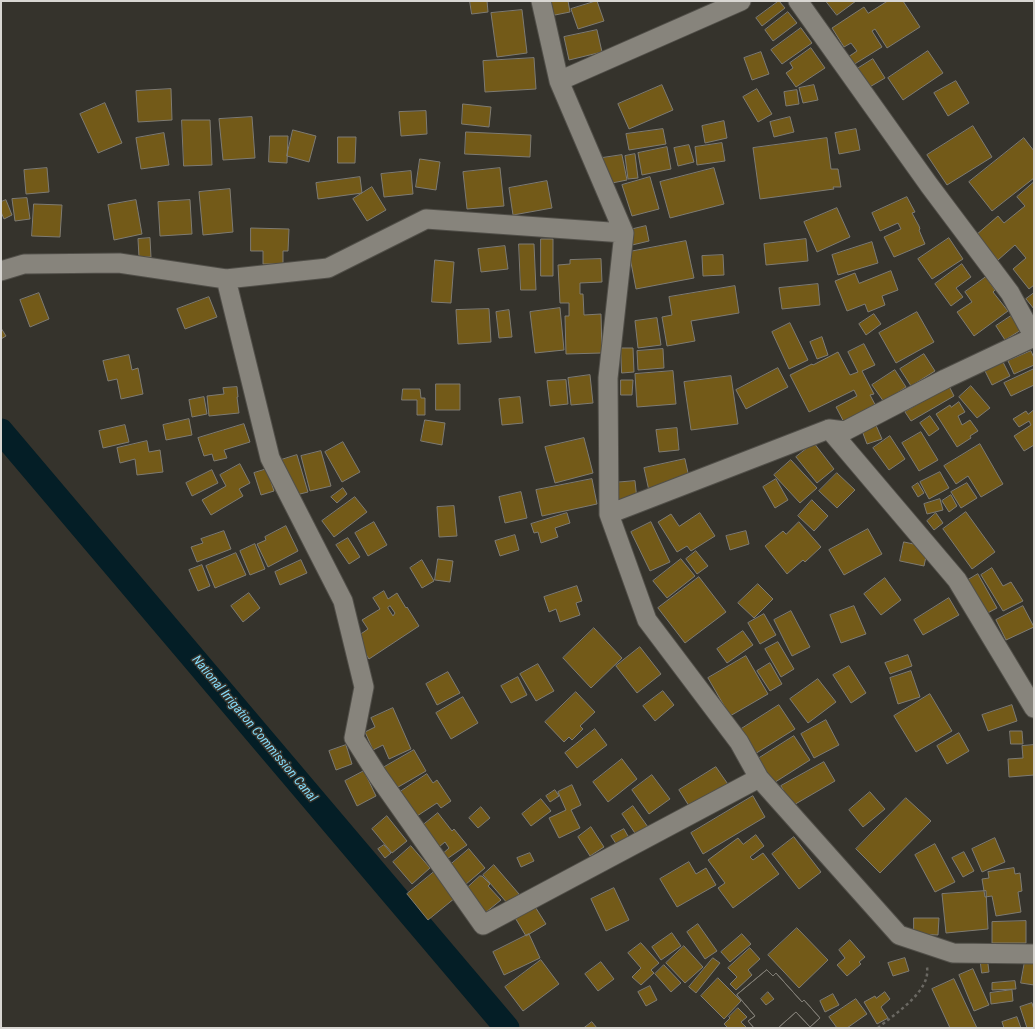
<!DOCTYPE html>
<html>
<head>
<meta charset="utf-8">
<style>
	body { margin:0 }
	#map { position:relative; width:1035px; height:1029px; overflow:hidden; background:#35332c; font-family:"Roboto Condensed",sans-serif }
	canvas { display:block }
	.frame { position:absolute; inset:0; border:2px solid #d8d6d2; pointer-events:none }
</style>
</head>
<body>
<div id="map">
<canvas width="1035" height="1029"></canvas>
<div class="frame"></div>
</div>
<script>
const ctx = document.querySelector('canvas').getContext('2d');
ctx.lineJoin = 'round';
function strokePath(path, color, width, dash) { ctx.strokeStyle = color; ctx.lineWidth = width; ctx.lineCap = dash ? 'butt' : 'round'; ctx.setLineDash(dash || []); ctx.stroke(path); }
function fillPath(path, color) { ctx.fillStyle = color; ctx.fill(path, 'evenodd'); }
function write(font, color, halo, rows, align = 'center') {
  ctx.font = font + ' "Roboto Condensed",sans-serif'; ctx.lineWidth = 3; ctx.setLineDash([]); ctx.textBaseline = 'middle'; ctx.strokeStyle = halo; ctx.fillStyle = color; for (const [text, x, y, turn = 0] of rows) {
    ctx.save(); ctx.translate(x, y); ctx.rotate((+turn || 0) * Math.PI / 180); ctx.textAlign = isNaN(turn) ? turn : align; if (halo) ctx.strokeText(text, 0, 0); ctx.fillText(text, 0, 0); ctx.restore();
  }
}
const canal = new Path2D(`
	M1,431l506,597`);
const building = new Path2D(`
	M470,1h17l1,11 -16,2z
	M547,1h21l2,11 -20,4z
	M597,1l7,20 -26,8 -7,-20z
	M779,1l6,7 -23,18 -6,-8z
	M826,1h30l-19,14z
	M888,1h15l17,26 -33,21 -12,-19 -3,2 10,16 -29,18 -5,-8 9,-6 -6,-8 -7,4 -12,-19 32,-21 4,6z
	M522,10l5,43 -30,4 -6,-44z
	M788,12l9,11 -24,18 -8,-11z
	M801,28l11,15 -30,21 -11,-14z
	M597,30l5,22 -33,8 -5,-23z
	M811,48l14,20 -29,19 -10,-14 7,-5 -3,-5z
	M928,51l15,22 -40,27 -15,-22z
	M761,52l8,22 -17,6 -8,-22z
	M534,58l2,31 -51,3 -2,-31z
	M873,59l12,19 -17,10 -11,-19z
	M956,81l13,22 -21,13 -14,-23z
	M662,85l11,25 -44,19 -11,-25z
	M814,85l4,15 -15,3 -4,-15z
	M171,89l1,31 -34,2 -2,-31z
	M757,89l15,25 -14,8 -15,-25z
	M797,90l2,14 -13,2 -2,-14z
	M105,103l17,40 -24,10 -18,-39z
	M463,104l28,3 -2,20 -27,-3z
	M426,111l1,23 -26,2 -2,-24z
	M252,117l3,41 -32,2 -4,-41z
	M790,117l4,15 -20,5 -4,-15z
	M182,120h28l2,45 -28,1z
	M724,121l3,17 -22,5 -3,-17z
	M973,126l19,31 -45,28 -20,-30z
	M663,129l3,15 -37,6 -3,-16z
	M856,129l4,21 -21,4 -4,-21z
	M293,130l23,6 -7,26 -22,-6z
	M466,132l65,3 -1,22 -65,-3z
	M164,133l5,32 -28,4 -5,-31z
	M270,136h18l-1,27 -18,-1z
	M338,137h18l-1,26h-17z
	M827,138l4,31h7l3,18h-8l1,2 -74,10 -7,-51z
	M1024,138l10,13v27l-42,33 -23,-29z
	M722,143l3,18 -28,4 -2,-18z
	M689,145l5,17 -16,4 -4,-18z
	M667,147l4,22 -29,6 -4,-22z
	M635,154l3,24 -10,1 -3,-23z
	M622,155l5,25 -20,4 -5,-26z
	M420,159l20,3 -4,28 -20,-3z
	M47,168l2,24 -23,2 -2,-24z
	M500,168l4,38 -37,3 -4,-37z
	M714,168l10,36 -54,14 -10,-36z
	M411,171l2,23 -29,3 -3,-23z
	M360,177l2,16 -44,6 -2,-16z
	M650,177l9,32 -27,7 -10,-31z
	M547,181l5,27 -39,7 -4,-27z
	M1034,182v103l-5,4 -16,-20 13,-11 -11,-13 -17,15 -22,-25 22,-19 6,7 21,-17 -8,-9z
	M372,187l14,23 -19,11 -14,-22z
	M230,189l3,43 -30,3 -4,-43z
	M907,197l8,15 -3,1 7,13 1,3 -1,1 6,14 -31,13 -10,-20 17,-8 -3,-6 -18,8 -8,-18z
	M27,198l3,21 -15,2 -3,-22z
	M6,200l6,15 -8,4 -3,-7v-10z
	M136,200l6,34 -28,6 -6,-35z
	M190,200l2,34 -32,2 -2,-34z
	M34,204l28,1 -2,32 -28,-1z
	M837,208l13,29 -33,15 -13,-30z
	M646,226l3,15 -21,5 -3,-15z
	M251,228l38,1 -1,22h-5v13h-20v-13h-12z
	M150,238l1,19h-12l-1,-18z
	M949,238l14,21 -31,20 -14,-20z
	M541,239h12v37h-12z
	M806,239l2,22 -42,4 -2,-21z
	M686,241l8,37 -58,11 -7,-37z
	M872,242l6,21 -40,12 -6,-20z
	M519,244h15l2,46h-15z
	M505,246l3,23 -27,3 -3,-23z
	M723,255l1,20 -21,1 -1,-20z
	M601,259l1,23 -22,1v11h3l1,21 17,-1 1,39 -36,1 -1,-38h4v-13h-9l-2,-38 12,-1v-4z
	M435,260l19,2 -3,41 -19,-1z
	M962,264l9,13 -15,11 7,9 -12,9 -16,-22z
	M891,271l7,19 -16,6 3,9 -17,7 -3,-8 -18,7 -12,-30 20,-8 4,10z
	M986,277l9,13 -2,2 15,19 -34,25 -17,-24 15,-10 -7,-10z
	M818,284l2,21 -38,4 -3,-21z
	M735,286l4,27 -48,8 4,20 -28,5 -5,-29 10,-2 -3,-18z
	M39,293l10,26 -19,8 -10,-27z
	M1034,293v16l-8,-10z
	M209,297l8,20 -32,12 -8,-20z
	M560,308l4,42 -29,3 -5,-41z
	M489,309l2,33 -33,2 -2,-34z
	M509,310l3,27 -13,1 -3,-26z
	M917,312l17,30 -38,21 -17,-30z
	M874,314l7,10 -15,11 -7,-11z
	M1011,316l10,14 -16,10 -9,-14z
	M657,318l4,27 -23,3 -3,-27z
	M790,323l18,37 -19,9 -17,-37z
	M1,328l5,8 -5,3z
	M822,337l6,18 -11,4 -7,-17z
	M864,344l11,21 -13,6 12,23 -4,1 9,17 -32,16 -11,-21 21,-11 -3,-6 -45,22 -19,-37 22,-11 1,1 25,-13 12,23 8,-3 -10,-20z
	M621,348h12l1,24 -12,1z
	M663,349l1,19 -26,2 -1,-19z
	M1031,351l3,7v7l-20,9 -6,-13z
	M924,354l11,17 -24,15 -11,-17z
	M129,355l3,15 6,-2 5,26 -22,5 -4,-20 -9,2 -5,-20z
	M1002,360l8,16 -18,9 -8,-16z
	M778,368l10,19 -42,22 -10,-19z
	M1034,369v16l-23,11 -7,-13z
	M895,370l11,17 -22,15 -12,-17z
	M673,371l3,33 -39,3 -2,-33z
	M590,375l3,28 -22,2 -3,-27z
	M731,376l7,48 -47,6 -7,-48z
	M566,380l2,24 -18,2 -3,-25z
	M621,380h12l-1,15h-11z
	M436,384h24v26h-24z
	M949,386l5,10 -43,25 -6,-9z
	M971,386l19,22 -13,10 -18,-21z
	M237,387l1,10h-1l2,16 -30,3 -2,-20 17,-2 -1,-6z
	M403,389h17l1,9h4v17h-8v-15h-15z
	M204,397l3,17 -15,3 -3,-17z
	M520,397l3,26 -21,2 -3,-26z
	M959,402l6,10 -7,4 4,9 8,-5 8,11 -8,5 1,2 -14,9 -21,-33 14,-9 1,2z
	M1034,410v35l-10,6 -10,-15 17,-11 -2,-4 -10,6 -6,-8 13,-8 2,3z
	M930,416l9,13 -10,7 -9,-13z
	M189,419l3,16 -26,5 -3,-15z
	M425,420l20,3 -3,22 -21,-4z
	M875,423l7,16 -15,5 -6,-16z
	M244,424l6,18 -26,8 3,8 -13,3 -2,-7 -8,2 -6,-18z
	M125,425l4,17 -26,6 -4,-17z
	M677,428l2,22 -20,2 -3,-22z
	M921,432l17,28 -19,11 -17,-28z
	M890,436l15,23 -16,11 -16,-22z
	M584,438l9,35 -38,10 -10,-36z
	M147,441l2,11 11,-2 3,22 -26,3 -2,-16 -15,4 -3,-15z
	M343,442l17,30 -18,10 -17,-30z
	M814,443l20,26 -17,14 -21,-26z
	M980,444l23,40 -22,13 -13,-21 -12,8 -12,-18z
	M321,451l10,35 -21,5 -9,-35z
	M297,455l11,37 -16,4 -11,-36z
	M685,459l5,23 -41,9 -5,-23z
	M791,460l26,28 -17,15 -26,-28z
	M240,464l10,19 -11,6 4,7 -32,19 -9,-15 24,-14 -6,-11z
	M267,469l7,22 -13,4 -7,-22z
	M212,470l6,13 -26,13 -6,-13z
	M940,472l9,16 -20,11 -9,-17z
	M837,473l18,17 -18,18 -18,-17z
	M592,479l5,25 -55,12 -6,-26z
	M776,479l12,21 -13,8 -12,-21z
	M635,481l2,19 -24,2 -1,-19z
	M918,483l6,10 -6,4 -6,-10z
	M967,483l10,15 -16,10 -10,-16z
	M343,488l4,6 -10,9 -6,-6z
	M521,492l6,26 -22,5 -6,-26z
	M951,495l6,11 -8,6 -7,-11z
	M355,497l12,15 -33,25 -12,-16z
	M940,499l3,11 -16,4 -3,-10z
	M812,500l16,16 -14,15 -16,-15z
	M454,506l3,30 -18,1 -2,-30z
	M966,512l29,40 -23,17 -29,-40z
	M567,513l3,10 -15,5 3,9 -17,6 -3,-11 -4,1 -3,-9z
	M700,513l15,23 -24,15 -4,-5 -10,6 -19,-30 13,-8 8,12z
	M936,513l7,10 -9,7 -7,-9z
	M374,522l13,23 -19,11 -13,-23z
	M651,522l19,40 -20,9 -19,-39z
	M799,522l22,25 -16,15 -2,-2 -16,14 -22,-28 18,-15 3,3z
	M286,526l12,25 -30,16 -11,-23 9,-4 -1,-3z
	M868,529l14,25 -38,21 -15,-25z
	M224,531l7,18 -34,13 -6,-15 12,-4 -2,-4z
	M746,531l3,13 -19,6 -4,-14z
	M515,535l4,15 -19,6 -5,-15z
	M348,538l12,19 -11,7 -13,-19z
	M904,542l24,5 -4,19 -24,-5z
	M255,544l10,25 -15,6 -10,-24z
	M696,551l12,15 -11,8 -11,-15z
	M236,553l10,22 -31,13 -9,-22z
	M438,559l15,2 -3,21 -15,-2z
	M681,559l14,17 -28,22 -14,-17z
	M301,560l6,13 -27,12 -5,-13z
	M422,560l12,21 -12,7 -12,-20z
	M202,565l8,21 -12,5 -9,-21z
	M992,568l11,18 8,-4 12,19 -20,10 -22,-36z
	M978,574l19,34 -15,8 -19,-33z
	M699,577l27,35 -41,31 -27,-35z
	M885,578l16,22 -20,15 -17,-21z
	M758,584l15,15 -19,19 -16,-15z
	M577,586l5,15 -6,2 4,12 -20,7 -4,-13 -7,3 -5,-15z
	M384,591l4,8 9,-6 9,15 1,-1 12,19 -50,33 -14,-21 13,-9 -6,-9 18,-11 -7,-11zM390,606l5,7 -2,3 -5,-8z
	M249,593l11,15 -17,14 -12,-16z
	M949,598l10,17 -36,20 -9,-15z
	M854,606l12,28 -25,9 -11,-28z
	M1023,606l11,21 -28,13 -10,-20z
	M791,611l19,36 -18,9 -18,-36z
	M764,614l12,21 -16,9 -12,-21z
	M594,628l28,30 -31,30 -28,-30z
	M743,631l10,14 -26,18 -10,-14z
	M778,642l16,27 -13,8 -16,-28z
	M640,647l21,27 -24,19 -21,-27z
	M908,655l4,11 -22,8 -5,-11z
	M746,656l22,38 -38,22 -22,-38z
	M770,663l12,21 -12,7 -13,-20z
	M538,664l16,27 -18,10 -16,-27z
	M849,666l17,27 -15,10 -18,-28z
	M911,671l9,26 -22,7 -8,-26z
	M448,672l12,21 -23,12 -11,-21z
	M518,677l9,18 -16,8 -10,-17z
	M818,679l18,23 -28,21 -18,-24z
	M663,691l11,14 -19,16 -12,-15z
	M576,692l19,20 -15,14 3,3 -11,11 -3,-3 -5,5 -19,-20z
	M930,694l22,37 -36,21 -22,-36z
	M463,697l15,26 -27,16 -15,-26z
	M779,705l16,24 -45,28 -15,-24z
	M1012,705l5,16 -29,10 -6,-16z
	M393,708l18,41 -22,10 -6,-14 -10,5 -8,-18 10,-5 -4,-9z
	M826,720l13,25 -25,13 -13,-24z
	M595,729l12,16 -30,23 -12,-15z
	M1010,731h12l1,13h-12z
	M959,733l10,18 -22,13 -10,-18z
	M794,736l16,24 -41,26 -16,-24z
	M346,745l6,19 -16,6 -7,-19z
	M1034,745v30l-25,2 -1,-18 15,-1 -1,-12z
	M414,750l12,21 -33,19 -12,-21z
	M622,759l15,20 -29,23 -15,-20z
	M824,762l11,19 -43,25 -11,-20z
	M716,767l16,23 -38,24 -15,-24z
	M364,771l12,25 -19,10 -12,-25z
	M427,774l6,9 4,-3 14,21 -10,7 -4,-5 -23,15 -17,-24z
	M652,775l18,24 -21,15 -17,-24z
	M572,785l9,20 -10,5 9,18 -21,10 -10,-20 17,-8 -8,-18z
	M555,790l4,6 -9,6 -4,-6z
	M870,792l15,17 -22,18 -14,-17z
	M753,796l12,21 -62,37 -12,-21z
	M906,798l25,23 -51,52 -24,-24z
	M541,799l10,12 -20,15 -9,-12z
	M633,806l20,28 -12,8 -19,-28z
	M481,807l9,11 -12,10 -9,-10z
	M438,813l14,18 2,-2 13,16 -23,16 -4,-5 9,-8 -4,-6 -11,9 -17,-21z
	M387,816l20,25 -15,12 -20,-24z
	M591,827l13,20 -14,9 -12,-19z
	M624,829l8,14 -12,7 -9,-14z
	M756,835l8,11 -14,11 3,3 10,-7 16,21 -46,34 -15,-20 7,-5 -17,-23 30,-22 5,6z
	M794,837l27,35 -22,17 -27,-35z
	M995,838l10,24 -23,10 -10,-23z
	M935,844l20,38 -20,10 -20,-37z
	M384,845l7,8 -6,5 -7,-9z
	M411,846l19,22 -18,16 -19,-22z
	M469,849l16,19 -20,17 -16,-19z
	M964,852l10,19 -11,6 -11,-19z
	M530,853l4,8 -13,6 -4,-9z
	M689,862l7,12 10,-6 10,17 -39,22 -17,-28z
	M494,865l25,29 -11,10 -25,-29z
	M1014,868l1,6 5,-1 2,18 -4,1 3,20 -25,4 -4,-20 -7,1 -3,-18 7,-1 -1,-6z
	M434,872l21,26 -27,22 -21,-26z
	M480,876h2l8,8 -2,2 13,14 -16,13 -20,-23z
	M614,888l15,32 -23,11 -15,-32z
	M986,891l2,38 -42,4 -4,-39z
	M534,905l12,19 -20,12 -12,-20z
	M914,918h25l-1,17 -24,-1z
	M1026,921v22h-34v-21z
	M698,924l19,27 -12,8 -18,-27z
	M797,928l31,32 -29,28 -31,-33z
	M672,933l9,13 -20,14 -9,-13z
	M529,934l11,24 -36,17 -11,-23z
	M742,934l9,10 -21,18 -9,-10z
	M850,940l15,17 -6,5 2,2 -14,12 -10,-11 8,-7 -6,-8z
	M641,943l18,20 -8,7 3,3 -13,12 -9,-8 9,-9 -13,-15z
	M684,946l19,21 -18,16 -19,-20z
	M750,948l10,11 -12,11 4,5 -16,15 -6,-6 7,-7 -9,-9z
	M980,956h7l2,16 -7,1z
	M713,958l7,5 -24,30 -7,-6z
	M905,958l4,13 -16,5 -5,-13z
	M541,960l18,24 -36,27 -18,-24z
	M1025,961l9,1v23l-13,-2z
	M601,962l13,17 -16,12 -13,-17z
	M664,965l17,18 -10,9 -16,-18z
	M973,969l16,36 -15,6 -15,-36z
	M767,970l6,6 3,-3 26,29 2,-2 16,18 -10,9 -14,-15 -18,16h-24l-6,-7 7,-5 -18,-21zM768,992l6,7 -8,6 -5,-6z
	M767,970l6,6 3,-3 26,29 2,-2 16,18 -10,9 -14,-15 -18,16h-24l-6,-7 7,-5 -18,-21z
	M718,978l23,23 -17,18 -23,-23z
	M954,979l23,49h-27l-18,-39z
	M1015,981l1,8 -24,1v-7z
	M650,986l7,14 -11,6 -8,-14z
	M1012,990l1,11 -22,3 -1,-11z
	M885,992l5,7 -9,8 7,11 -11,6 -13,-22 11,-6 1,2z
	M833,994l6,11 -14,7 -5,-11z
	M856,999l11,15 -20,14h-10l-8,-11z
	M1032,1003l2,7v18h-7l-7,-21z
	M738,1008l9,9 -6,5 6,6h-19l-4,-4 6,-6 -1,-1z
	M1017,1017l4,11h-17l-2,-6z
	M592,1022l5,6h-13z`);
const path = new Path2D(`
	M878,1028c16,-14 53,-36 49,-61`);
const minor = new Path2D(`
	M541,1l18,80 65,152 -16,145 1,136 38,106 92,122 20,36 140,157 54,18 81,1
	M798,1l131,184 81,108 24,44
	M559,81l182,-80
	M1,271l23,-7 95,-1 107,16 102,-11 98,-49 198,14
	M226,279l44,179 73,143 21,86 -10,51 24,38 105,149 276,-147
	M829,429l128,151 77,128
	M609,514l220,-85 16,2 100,-52 89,-42`);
const waterNames = [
	["National Irrigation Commission Canal",254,729,50]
];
strokePath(canal, '#041e26', 25);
fillPath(building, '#735a18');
strokePath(building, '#7e7b73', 1);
strokePath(minor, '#514f49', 21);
strokePath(path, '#6a6862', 2.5, [3, 3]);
strokePath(minor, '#87847c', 19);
write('italic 13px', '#84dbf9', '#35332c', waterNames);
</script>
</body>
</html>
